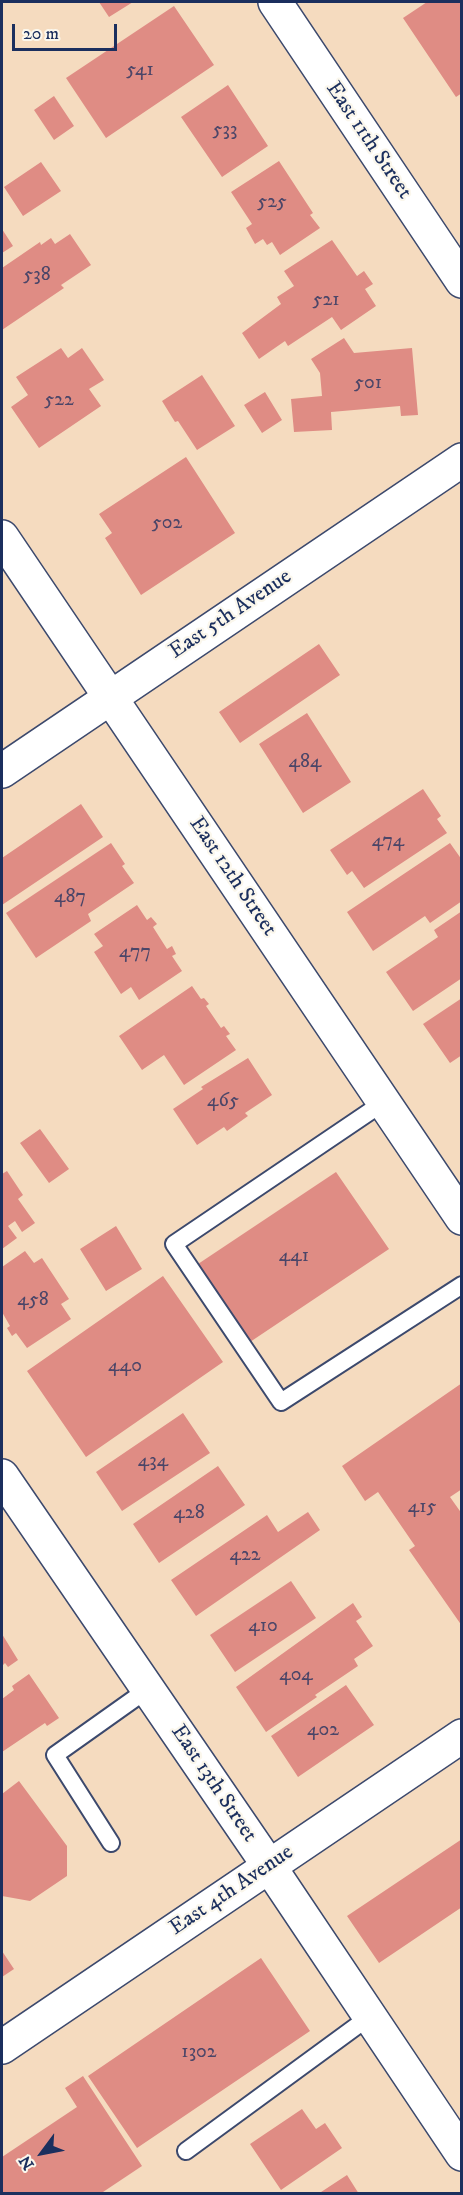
<!DOCTYPE html>
<html>
<head>
<meta charset="utf-8">
<style>
	body { margin:0 }
	#map { position:relative; width:463px; height:2195px; overflow:hidden; background:#f5dbbf; font-family:"IM FELL DW Pica",serif }
	canvas { display:block }
	.frame { position:absolute; inset:0; border:3px solid #1b2f5e; pointer-events:none }
	.north { position:absolute; left:12px; top:2123px; width:60px; height:60px; -webkit-text-stroke:4px #fbf7ec; paint-order:stroke; rotate:238deg; font-size:16px; font-weight:700; line-height:24px; text-align:center; color:#1b2f5e }
	.north::after { content:''; display:block; margin:auto; width:21px; height:27px; background:#1b2f5e; clip-path:polygon(50% 0,100% 100%,50% 72%,0 100%) }
	.scale { position:absolute; left:12px; top:24px; width:105px; height:27px; box-sizing:border-box; border:3px solid #1b2f5e; border-top:0; padding-left:8px; font-size:18px; line-height:21px; white-space:nowrap; color:#1b2f5e; -webkit-text-stroke:4px #fbf7ec; paint-order:stroke }
</style>
</head>
<body>
<div id="map">
<canvas width="463" height="2195"></canvas>
<div class="frame"></div>
<div class="north">N</div>
<div class="scale">20 m</div>
</div>
<script>
const ctx = document.querySelector('canvas').getContext('2d');
ctx.lineJoin = 'round';
function fillPath(path, color) { ctx.fillStyle = color; ctx.fill(path, 'evenodd'); }
function strokePath(path, color, width, dash) { ctx.strokeStyle = color; ctx.lineWidth = width; ctx.lineCap = dash ? 'butt' : 'round'; ctx.setLineDash(dash || []); ctx.stroke(path); }
function write(font, color, halo, rows, align = 'center') {
  ctx.font = font + ' "IM FELL DW Pica",serif'; ctx.lineWidth = 4.5; ctx.setLineDash([]); ctx.textBaseline = 'middle'; ctx.strokeStyle = halo; ctx.fillStyle = color; for (const [text, x, y, turn = 0] of rows) {
    ctx.save(); ctx.translate(x, y); ctx.rotate((+turn || 0) * Math.PI / 180); ctx.textAlign = isNaN(turn) ? turn : align; if (halo) ctx.strokeText(text, 0, 0); ctx.fillText(text, 0, 0); ctx.restore();
  }
}
const building = new Path2D(`
	M99,2h34l-24,15z
	M427,2h35v91l-6,4 -53,-79z
	M174,6l40,59 -108,73 -40,-60z
	M228,85l40,61 -46,31 -41,-60z
	M54,96l20,30 -20,14 -20,-30z
	M279,161l34,52 -3,2 10,13 -40,27 -8,-13 -5,3 -4,-6 -8,5 -9,-16 6,-4 -21,-32z
	M41,162l20,29 -38,25 -19,-29z
	M2,229l11,17 -11,7z
	M70,234l21,31 -30,20 3,3 -62,42v-62l38,-26 1,3 10,-7 4,6z
	M332,240l25,36 7,-5 9,13 -8,5 11,17 -35,24 -9,-13 -44,29 -3,-5 -26,18 -17,-26 39,-29 -4,-7 17,-11 -10,-15z
	M344,338l10,15 58,-5 6,67 -17,1 -1,-10 -69,6 1,18 -38,2 -3,-33 31,-3 -2,-23 -9,-14z
	M61,348l7,10 14,-10 22,32 -15,9 12,17 -62,42 -28,-41 17,-12 -12,-18z
	M202,375l33,51 -38,24 -19,-29 -3,1 -13,-21z
	M265,392l17,28 -20,13 -18,-28z
	M186,457l49,76 -94,62 -36,-57 7,-5 -13,-19z
	M319,644l21,31 -100,68 -21,-31z
	M307,713l44,69 -48,31 -44,-69z
	M423,789l18,27 -4,3 10,14 -83,55 -12,-17 -5,4 -17,-25z
	M81,804l22,33 -101,68v-47z
	M111,843l14,21 -3,2 12,17 -46,31 3,7 -55,37 -30,-45z
	M450,843l12,17v41l-32,22 -5,-7 -52,35 -26,-39z
	M137,905l10,15 4,-3 6,7 -4,3 14,22 5,-3 4,8 -4,2 10,15 -43,29 -8,-13 -10,7 -27,-42 9,-6 -9,-12z
	M462,911v67l-49,33 -27,-39 52,-35 -4,-7z
	M192,986l9,13 3,-1 5,6 -3,2 15,22 3,-2 6,8 -4,2 10,14 -52,35 -20,-30 -22,15 -23,-34z
	M462,998v57l-12,8 -27,-39z
	M248,1058l24,37 -27,18 3,3 -21,15 -3,-4 -27,18 -24,-36 30,-20 -2,-2z
	M40,1129l29,40 -20,14 -29,-40z
	M7,1171l16,24 -5,4 17,24 -13,9 -7,-11 -7,5 9,12 -15,11v-75z
	M336,1172l53,77 -139,93 -52,-78z
	M116,1226l26,43 -36,22 -26,-42z
	M25,1251l9,12 8,-5 27,41 -8,5 10,15 -44,29 -11,-15 -4,3 -5,-8 3,-2 -8,-14v-45z
	M163,1276l60,86 -137,95 -59,-86z
	M462,1383v106l-12,8 12,17v112l-53,-76 6,-4 -37,-54 -13,9 -23,-35z
	M183,1413l27,40 -88,58 -26,-39z
	M218,1466l27,39 -86,58 -26,-39z
	M308,1512l12,18 -124,86 -25,-36 96,-65 11,17z
	M291,1581l25,37 -81,54 -25,-37z
	M353,1603l9,14 -6,4 17,25 -19,13 4,7 -43,29 2,2 -51,35 -30,-45z
	M2,1634l16,26 -10,7 -3,-4 -3,3z
	M29,1674l30,44 -12,8 -2,-3 -43,29v-53l12,-9 -2,-4z
	M346,1685l28,40 -76,52 -27,-41z
	M19,1781l48,65v30l-37,25 -28,-5v-102z
	M462,1839v68l-83,56 -32,-47z
	M2,1951l12,18 -12,8z
	M261,1958l49,73 -173,117 -49,-72z
	M83,2076l59,90 -42,28h-98v-37l75,-50 -12,-19z
	M302,2109l14,20 9,-6 17,25 -61,42 -31,-46z
	M347,2175l12,19h-41z`);
const lane = new Path2D(`
	M384,1102l-210,142 107,158 181,-117
	M111,1843l-56,-88 93,-66
	M186,2151l183,-134`);
const street = new Path2D(`
	M275,2l187,279
	M2,537l460,681
	M2,771l460,-311
	M2,1476l267,390 193,288`);
const secondary = new Path2D(`
	M2,2047l460,-311`);
const numberNames = [
	["541",140,71],
	["533",225,131],
	["525",272,203],
	["538",37,276],
	["521",326,301],
	["501",368,384],
	["522",59,401],
	["502",167,524],
	["484",305,763],
	["474",388,842],
	["487",70,898],
	["477",135,953],
	["465",223,1102],
	["441",294,1257],
	["458",33,1301],
	["440",125,1367],
	["434",153,1462],
	["415",422,1508],
	["428",189,1514],
	["422",245,1556],
	["410",263,1627],
	["404",296,1676],
	["402",323,1731],
	["1302",199,2053]
];
const streetNames = [
	["East 11th Street",368,141,56],
	["East 5th Avenue",231,615,-34],
	["East 12th Street",232,877,56],
	["East 13th Street",213,1784,56],
	["East 4th Avenue",232,1891,-34]
];
fillPath(building, '#df8c84');
strokePath(lane, '#3c496d', 20);
strokePath(street, '#3c496d', 36);
strokePath(secondary, '#3c496d', 36);
strokePath(lane, '#fff', 16);
strokePath(street, '#fff', 33);
strokePath(secondary, '#fff', 33);
write('20px', '#4c4668', null, numberNames);
write('22px', '#1b2f5e', '#fbf7ec', streetNames);
</script>
</body>
</html>
